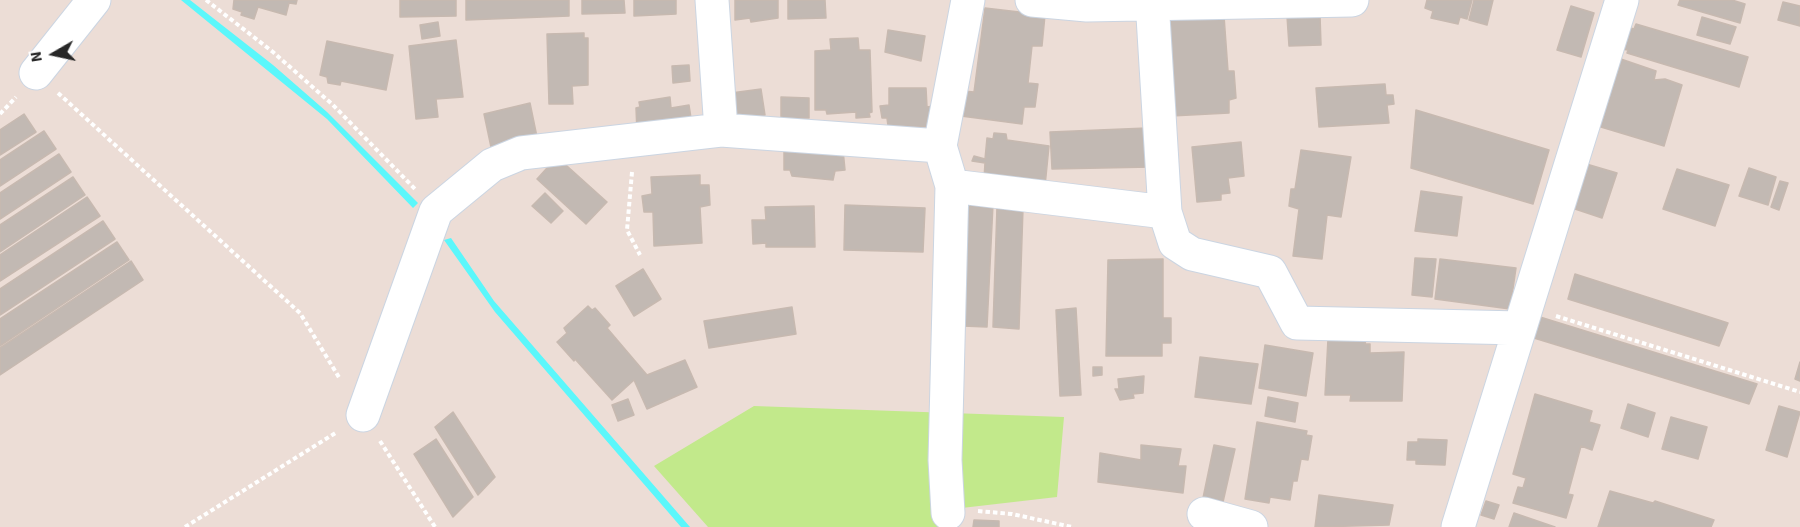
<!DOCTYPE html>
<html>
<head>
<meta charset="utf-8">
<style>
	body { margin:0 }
	#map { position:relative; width:1800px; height:527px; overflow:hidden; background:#ecddd6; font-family:"Source Sans 3",sans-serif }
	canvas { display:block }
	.north { position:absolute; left:24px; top:24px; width:60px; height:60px; -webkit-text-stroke:4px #fff; paint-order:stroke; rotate:261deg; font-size:16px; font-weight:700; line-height:24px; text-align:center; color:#272727 }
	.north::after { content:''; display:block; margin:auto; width:21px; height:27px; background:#272727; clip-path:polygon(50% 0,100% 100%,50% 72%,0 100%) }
</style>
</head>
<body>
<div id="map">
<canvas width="1800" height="527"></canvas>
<div class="north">N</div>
</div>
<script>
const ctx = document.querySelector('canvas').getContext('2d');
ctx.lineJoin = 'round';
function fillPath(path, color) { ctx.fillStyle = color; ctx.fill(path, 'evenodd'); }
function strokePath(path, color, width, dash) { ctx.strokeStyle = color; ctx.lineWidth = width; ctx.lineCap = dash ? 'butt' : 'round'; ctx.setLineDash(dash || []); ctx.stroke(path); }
const green = new Path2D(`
	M754,406l310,11 -7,80 -104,12v18h-245l-54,-61z`);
const water = new Path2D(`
	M181,0h9l83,65 54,47 91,91 -5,5 -86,-89z
	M451,238l43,63 196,226h-9l-186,-215 -51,-72z`);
const building = new Path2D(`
	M234,0h63l-1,4 -7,-1 -3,12 -28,-8 -4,12 -13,-4 1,-3 -9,-3z
	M400,0h56v16l-56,1z
	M466,0h103v16l-103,4z
	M582,0h42l1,13 -43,1z
	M634,0h42v14l-42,2z
	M735,0h43v18l-27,4 -1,-4 -15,2z
	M788,0h37l1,18 -38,1z
	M1427,0h45l-5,19 -7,-2 -2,7 -27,-6 2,-7 -8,-3z
	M1474,0h19l-6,25 -18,-5z
	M1680,0h52l13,4 -5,19 -62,-18z
	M1783,2l17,4v20l-22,-6z
	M1571,6l23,7 -13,44 -24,-7z
	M985,8l60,7 -3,31h-10l-4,37 10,1 -3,23h-11l-2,17 -61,-8 2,-25 11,1z
	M1320,15l1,30 -32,1 -2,-30z
	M1224,16l4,55h6l2,27 -7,2v13l-58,3 -6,-95z
	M1702,17l34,10 -6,17 -33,-9z
	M438,22l2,14 -18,3 -2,-14z
	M1636,24l112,33 -9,30 -112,-34 1,-3 -7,-1 6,-22 7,2z
	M888,30l37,6 -4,25 -36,-9z
	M584,33v5h4v47l-16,1 1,18h-24l-2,-70z
	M858,38l1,12h11l2,62 -3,1 1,4 -14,1v-6l-29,2 -1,-4h-11v-59l16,-1 -1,-11z
	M456,40l7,57 -27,2 2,18 -22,2 -7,-73z
	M327,41l66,14 -7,35 -45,-9 -1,4 -12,-2 -1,-6 -7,-2z
	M1615,57l41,14 -2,9 11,-1 17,6 -18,61 -73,-22z
	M689,65l1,16 -17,2 -1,-17z
	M1385,84l1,11h7l1,9 -7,1 2,18 -70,4 -3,-39z
	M889,88h37l1,19 7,-1 -1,21 -45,-1 -1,-8h-5l-2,-12 9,-1z
	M761,89l4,26 -31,4 -3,-26z
	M670,97l1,11 18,-3 2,13 -54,14 -1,-24 4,-1 -1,-5z
	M781,97l28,1v20l-28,1z
	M530,103l7,34 -46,10 -7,-33z
	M1416,110l133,40 -16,54 -122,-36z
	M24,114l12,18 -36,23v-25z
	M1147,128l4,39 -99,2 -2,-37z
	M44,131l12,18 -56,37v-26z
	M994,133l12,1 1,6 42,6 -4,40 -61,-7 1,-16 -13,-2 2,-5 11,3 2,-21 6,1z
	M1241,142l3,34 -16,2 2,15 -9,1v6l-24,2 -5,-55z
	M784,150h59l2,20 -10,1 -2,9 -41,-4 -2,-6h-6z
	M1301,150l50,7 -10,60 -14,-2 -5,44 -29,-3 6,-47 -10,-3 2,-17h4z
	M59,154l12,18 -71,47v-26z
	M557,157l50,45 -21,22 -49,-45z
	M1583,163l34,10 -15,45 -30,-10z
	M1749,168l27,9 -8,28 -29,-9z
	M1677,169l52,16 -14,41 -52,-17z
	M700,175v10h9l1,20 -10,2 2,36 -48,3 -1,-34h-9l-2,-16 10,-2 -1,-17z
	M73,177l12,18 -85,57v-27z
	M1780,181l8,2 -9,27 -8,-3z
	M1421,191l41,6 -5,39 -42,-5z
	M545,193l18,18 -12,12 -19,-17z
	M87,197l13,19 -100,65v-26z
	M968,203l25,1 -6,123 -24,-1z
	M845,205l80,3 -2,44 -79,-2z
	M814,206l1,41h-49v-4l-13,1 -1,-24h14l-1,-13z
	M997,207l26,1 -4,121 -26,-2z
	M103,221l12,18 -115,76v-26z
	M117,242l12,18 -129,86v-27z
	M1415,258l21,1 -4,38 -20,-2z
	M1163,259v59h8v25h-9v13h-56l2,-96z
	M1440,259l76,9 -6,41 -75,-10z
	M131,261l12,19 -143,95v-27z
	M643,269l18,30 -27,17 -18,-30z
	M1575,274l153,49 -9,23 -151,-47z
	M588,306l4,4 3,-2 15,17 -3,3 40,47 38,-15 12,27 -50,22 -13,-29 -22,20 -37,-41 -1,2 -17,-19 10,-9 -3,-5z
	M792,307l4,27 -87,14 -5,-27z
	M1076,308l5,87 -21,1 -4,-86z
	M1540,317l217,67 -8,20 -215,-66z
	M1328,339h38l-1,5h5v9l34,-1 -2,49h-52l1,-6h-26z
	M1265,345l48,8 -7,43 -47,-8z
	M1200,357l58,7 -7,40 -56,-7z
	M1800,362v19l-5,-2z
	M1093,367h9v8l-9,1z
	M1144,376l-1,17 -10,1 1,4 -14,2 -5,-11h4l-1,-10z
	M1535,394l57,17 -3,11 11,3 -8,25 -11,-4 -13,48 5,1 -7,23 -53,-15 5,-16 5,1 3,-10 -13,-4z
	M1268,397l30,6 -3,19 -30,-6z
	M628,399l6,16 -16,6 -6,-16z
	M1628,404l27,9 -7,24 -27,-9z
	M1779,406l21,6 -13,45 -21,-7z
	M453,412l42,65 -17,18 -43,-68z
	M1671,417l36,10 -9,32 -36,-10z
	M1257,422l50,9 -1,4 6,1 -4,24 -7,-1 -4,22h-4l-3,19 -20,-3 -1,6 -24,-4z
	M436,439l37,58 -20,20 -39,-63z
	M1418,439l29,1 -2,25 -29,-1v-4h-9l1,-18h10z
	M1141,445l40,4 -3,17h8l-3,27 -85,-11 2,-29 41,7z
	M1214,445l21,4 -12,53 -20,-4z
	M1610,491l43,12 2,-2 59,19 -3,7h-113z
	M1319,495l74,10 -4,20 -74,2z
	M1486,501l13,4 -5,14 -13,-4z
	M1514,513l41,14h-46z
	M974,520l25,1v6h-26z`);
const path = new Path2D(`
	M206,0l67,52 60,53 82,84
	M58,93l242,220 40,66
	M0,114l16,-17
	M632,172l-5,58 13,25
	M1556,316l244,76
	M380,441l55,86
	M978,511l34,3 60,13
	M185,527l152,-95`);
const minor = new Path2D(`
	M712,0l9,130
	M1032,0l55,5 265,-5
	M1152,0l13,212 10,31 17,11 78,18 27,51 223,5
	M36,73l58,-73
	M940,146l28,-146
	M363,415l73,-204 56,-46 29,-12 200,-23 219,16 12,40 213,26
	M948,513l-3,-53 7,-274
	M1204,514l47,13
	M1458,527l164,-527`);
fillPath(green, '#c2e98b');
fillPath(water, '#5bf7fb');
fillPath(building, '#c2b9b3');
strokePath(building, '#c7b9b0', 1.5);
strokePath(minor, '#cbd5e2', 35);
strokePath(path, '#fff', 4, [4.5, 3]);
strokePath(minor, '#fff', 33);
</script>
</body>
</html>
